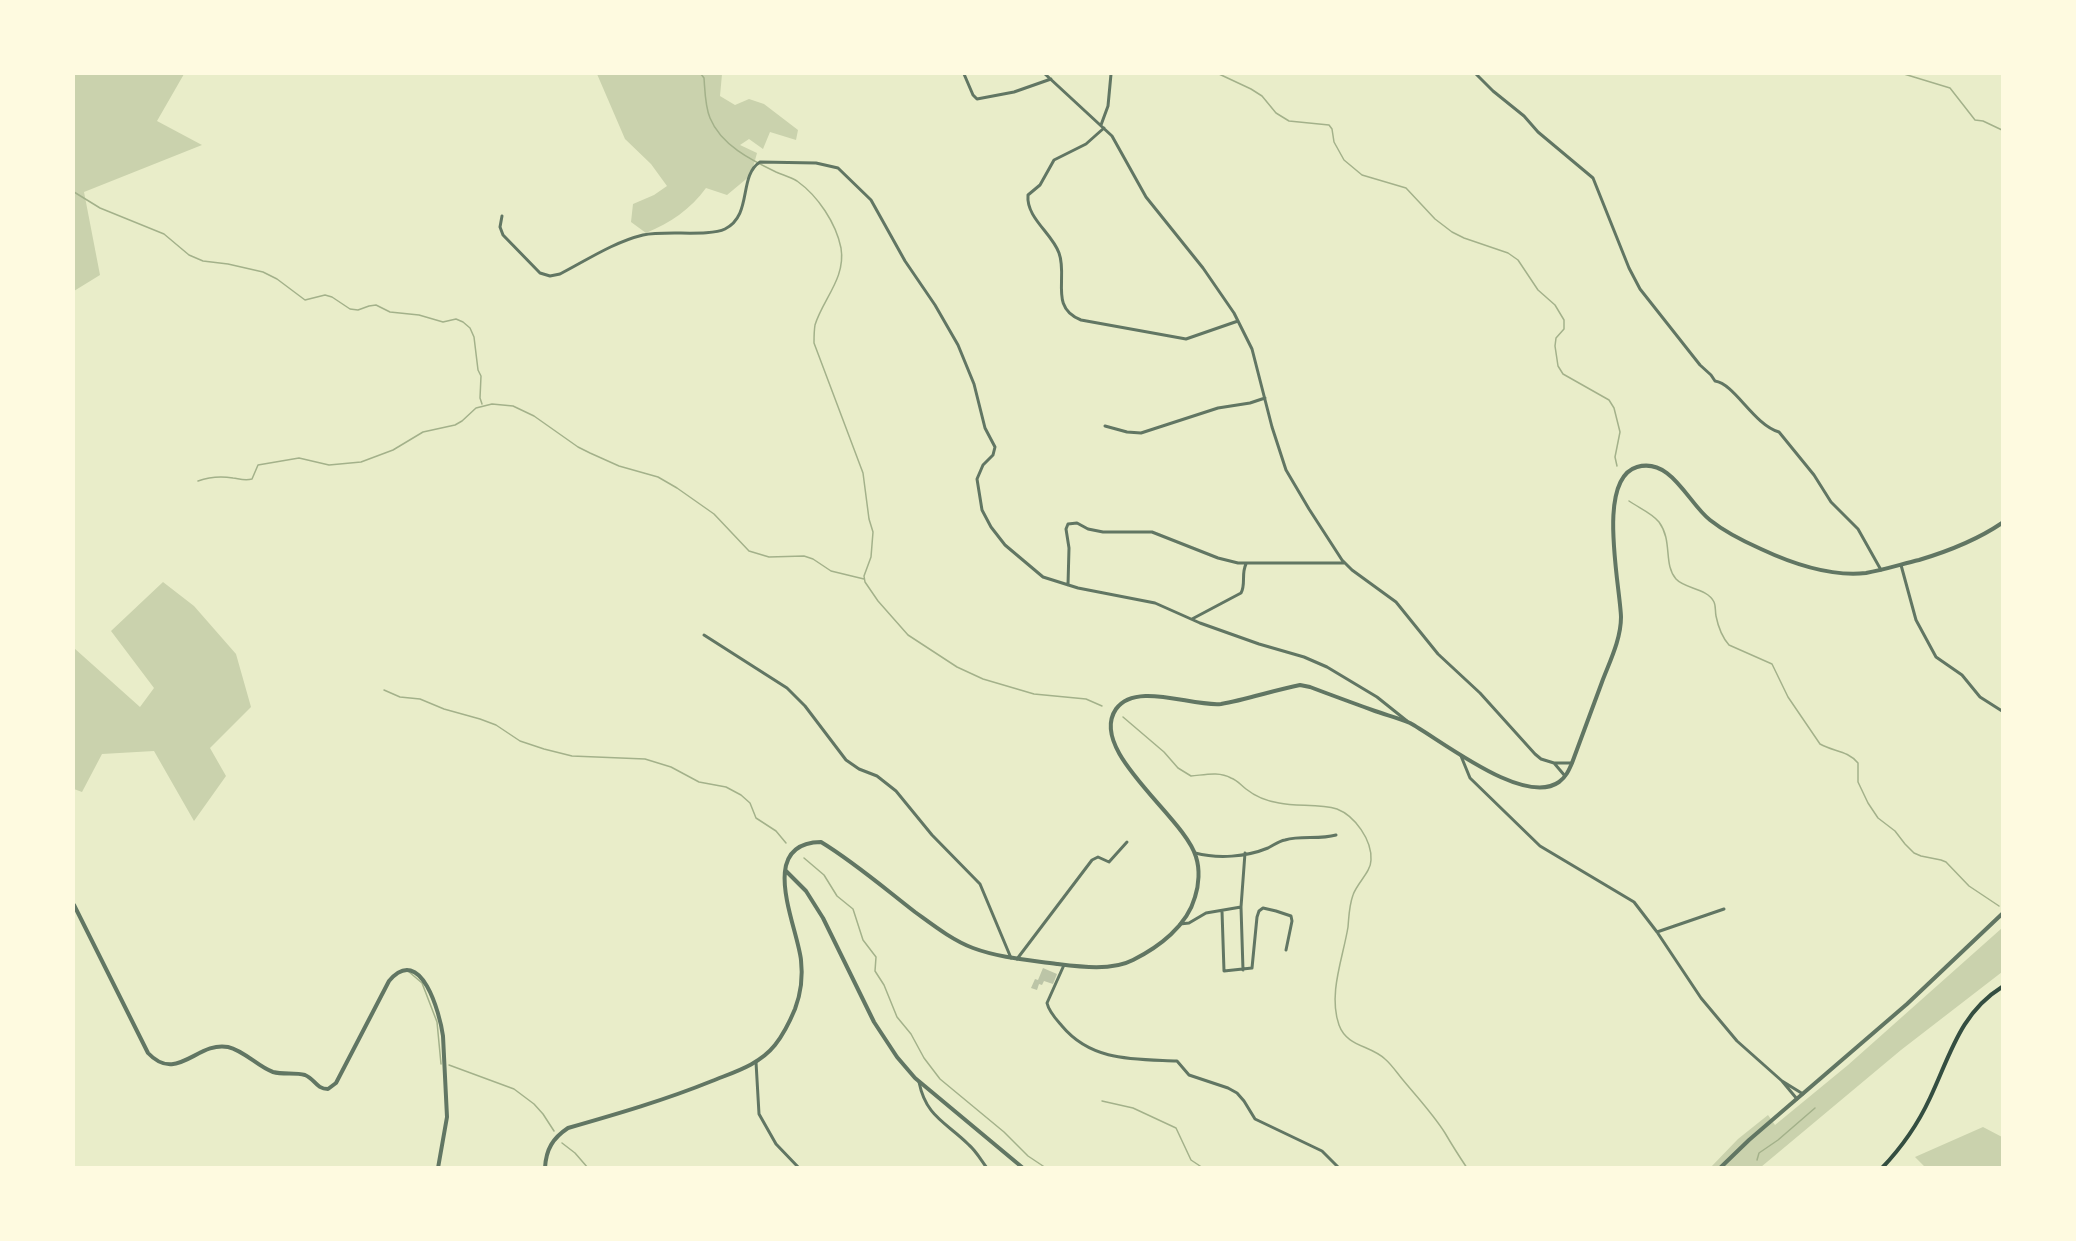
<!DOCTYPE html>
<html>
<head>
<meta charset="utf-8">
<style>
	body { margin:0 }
	#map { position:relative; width:2076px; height:1241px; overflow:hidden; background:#e9edc9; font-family:"PT Sans Narrow",sans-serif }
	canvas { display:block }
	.frame { position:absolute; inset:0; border:75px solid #fefae0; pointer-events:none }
</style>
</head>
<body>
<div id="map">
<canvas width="2076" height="1241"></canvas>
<div class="frame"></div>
</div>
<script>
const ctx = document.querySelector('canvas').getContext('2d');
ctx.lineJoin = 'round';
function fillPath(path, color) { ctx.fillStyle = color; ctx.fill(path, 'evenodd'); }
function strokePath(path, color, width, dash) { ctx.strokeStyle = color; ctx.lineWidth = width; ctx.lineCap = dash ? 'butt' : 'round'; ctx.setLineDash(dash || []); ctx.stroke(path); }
const green = new Path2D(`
	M74,74h110l-27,47 45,24 -118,47 16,83 -26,16z
	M597,74h125l-2,22 15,9 14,-6 15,5 34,26 -2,10 -26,-8 -7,17 -14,-10 -9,6 17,8 -6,22 -24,20 -21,-7c-15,21 -36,35 -60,45l-15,-11 2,-18 21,-9 13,-9 -16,-22 -26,-25z
	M163,582l31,24 42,48 15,53 -41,41 16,28 -32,45 -40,-70 -52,3 -20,38 -8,-3v-141l66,59 14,-19 -43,-57z
	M2002,928v44l-101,78 -140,117 -51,1 28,-29 30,-24 7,10 73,-60z
	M1983,1127l19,10v30h-77l-10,-10z`);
const stream = new Path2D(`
	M701,74l3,4c1,13 1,28 6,40 11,27 41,42 66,54 7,3 14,5 21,9 21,15 39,42 44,67 5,30 -18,51 -26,77 -1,6 -1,13 -1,18l49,130 6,46 4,13 -2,25 -7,19 1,6 13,19 30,34 49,32 26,12 51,15 52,5 16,7
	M1219,74l32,15 11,7 14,17 13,8 40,4 3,4 2,13 10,18 18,15 44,13 29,31 17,13 12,6 44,15 10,7 20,30 17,15 9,15v9l-8,9 -1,8 3,20 5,8 46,26 5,8 6,24 -5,25 2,9
	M1904,74l46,14 25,32 8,1 19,9
	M74,192l26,16 64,26 25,21 14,6 25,3 35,8 14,7 28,21 20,-5 7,2 18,12 8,1 11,-4 7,-1 14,7 29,3 24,7 13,-3 7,3 7,6 4,9 4,33 3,6 -1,22 2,6
	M198,481c11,-4 23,-5 35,-3 7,1 12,3 19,1l6,-14 41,-7 30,7 32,-3 32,-12 30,-18 32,-7 7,-4 14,-13 16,-4 21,2 21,10 44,31 12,6 29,13 39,11 19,11 37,26 35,37 20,6 35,-1 9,3 18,12 33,8
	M1629,501c10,7 23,12 30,21 14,19 4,42 17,57 9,10 31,9 38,23 2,4 1,9 2,14 2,10 6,21 13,29l43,19 16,33 32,47c14,8 27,6 38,19v19l10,21 10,15 17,13 10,13 9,9 7,3 20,4 5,2 23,24 30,20
	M384,690l16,7 20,2 24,10 36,10 16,6 24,16 24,8 28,7 73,3 26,8 28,15 27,5 15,8 9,8 6,15 20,13 10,12
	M1123,717l41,35 14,16 13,8c13,-1 28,-5 40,2 6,2 10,7 15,11 10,8 20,12 33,14 18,4 40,0 58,6 18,7 35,31 34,51 0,12 -14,23 -18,35 -4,11 -4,21 -5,32 -5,31 -20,67 -9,98 8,22 31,20 46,34 7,6 12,14 18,21 14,17 30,34 42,53 7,12 14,23 22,35
	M804,858l20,17 13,21 16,13 10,31 13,17 -1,14 9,14 13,32 14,17 13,24 16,21 64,53 24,24 18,12
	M408,971l14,12 15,39 4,42
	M449,1065l65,24 20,15 9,10 11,17
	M1102,1101l31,7 43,20 15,32 12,8
	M562,1143l13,10 13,15
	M1757,1160l2,-7 19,-13 37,-32`);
const building = new Path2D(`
	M1043,968l14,6 -4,10 -9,-3 -2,4 -3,-1 -2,6 -6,-2 4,-9 3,1z`);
const minor = new Path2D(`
	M964,74l9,21 4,4 37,-7 37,-13
	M1045,74l67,62 34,61 57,71 31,45 18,36 20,78 14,43 23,39 33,51 10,10 44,32 42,52 42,39 55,61 6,5 13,4
	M1476,74l17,17 31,25 14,16 55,46 36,90 11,21 60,76 11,10 4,6c20,3 38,43 64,51l35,43 17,27 27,27 23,41
	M1101,125l7,-19 3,-32
	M1104,128l-18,16 -32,16 -14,25 -12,10c-2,23 24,38 31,58 9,24 -10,55 22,67l105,19 52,-18
	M502,216l-2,11 3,8 37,38 10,3 10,-2c27,-14 54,-32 83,-39 22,-5 66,2 82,-6 28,-14 13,-53 35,-67l56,1 22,5 33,32 34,61 30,44 23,40 16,39 11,44 10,19 -2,8 -10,10 -6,14 5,31 9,17 14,18 38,32 35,11 77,15 45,20 59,21 45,13 23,10 50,30 30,24
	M1105,426l22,6 14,1 77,-25 32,-5 15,-5
	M1901,565l15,55 20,37 26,18 18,22 22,14
	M1068,585l1,-37 -3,-19 2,-5 9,-1 11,6 15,3h49l66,26 20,5h106
	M1192,619l49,-26c5,-9 0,-19 5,-29
	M704,635l83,53 18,18 41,54 13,9 18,7 19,15 36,44 48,49 31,74
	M1461,756l9,22 70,68 94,56 23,30 44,66 36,43 45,40
	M1565,776l-11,-13h18
	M1195,853c23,6 51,4 73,-5 6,-3 11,-7 17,-8 16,-5 34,0 51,-5
	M1241,907l2,63
	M1222,911l2,60 28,-3 5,-51 2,-6 4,-3 13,3 15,5 1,5 -6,29
	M1180,924l9,-1 17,-10 35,-6 4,-54
	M1657,932l67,-23
	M1017,959l75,-99 6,-3 11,5 18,-20
	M1064,965l-17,38c2,9 9,16 15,23 30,36 73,33 115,35l12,14 39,13 9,5 7,8 11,18 67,32 17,17
	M756,1062l3,52 17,30 23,24
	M919,1082c7,35 27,40 50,63 7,6 12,15 18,23
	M1797,1099l-15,-18 21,13`);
const tertiary = new Path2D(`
	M786,871l20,20 17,27 51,104 23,35 18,21 108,90
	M74,905l74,148c29,31 49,-12 80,-6 17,4 30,20 45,25 10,3 22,0 32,3 10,4 11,14 23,14l8,-6 53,-102c32,-38 51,33 54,55l4,81 -9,51
	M545,1168c1,-19 8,-30 23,-40 49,-14 97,-28 144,-47 22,-9 47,-16 63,-36 8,-10 15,-24 20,-36 6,-16 8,-32 6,-49 -4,-35 -45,-117 20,-118 33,20 63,46 94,70 18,13 37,28 58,36 27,10 56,12 84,16 24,3 55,7 76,-4 26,-13 54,-34 62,-63 4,-12 5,-28 1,-40 -11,-40 -109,-106 -80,-148 20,-28 76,-2 105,-5 25,-4 53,-14 79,-19l10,2c21,8 43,16 65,24 11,4 24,7 35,12 31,17 114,84 149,59 7,-5 10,-12 13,-19 10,-27 20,-54 30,-81 8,-21 19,-43 19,-65 -1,-32 -25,-138 16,-150 34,-10 51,36 73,53 15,12 33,21 51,29 32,15 69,28 105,24 18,-3 36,-9 53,-13 30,-9 58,-20 83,-37
	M1720,1168l29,-28 158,-136 95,-90`);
const secondary = new Path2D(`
	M1882,1168c20,-21 36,-44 48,-70 20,-42 30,-85 72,-111`);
fillPath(green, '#cad2ad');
strokePath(stream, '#a3b18a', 1.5);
fillPath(building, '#bcc5a7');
strokePath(minor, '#617663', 3);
strokePath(tertiary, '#617663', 4);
strokePath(secondary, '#344e41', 4);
</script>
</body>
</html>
